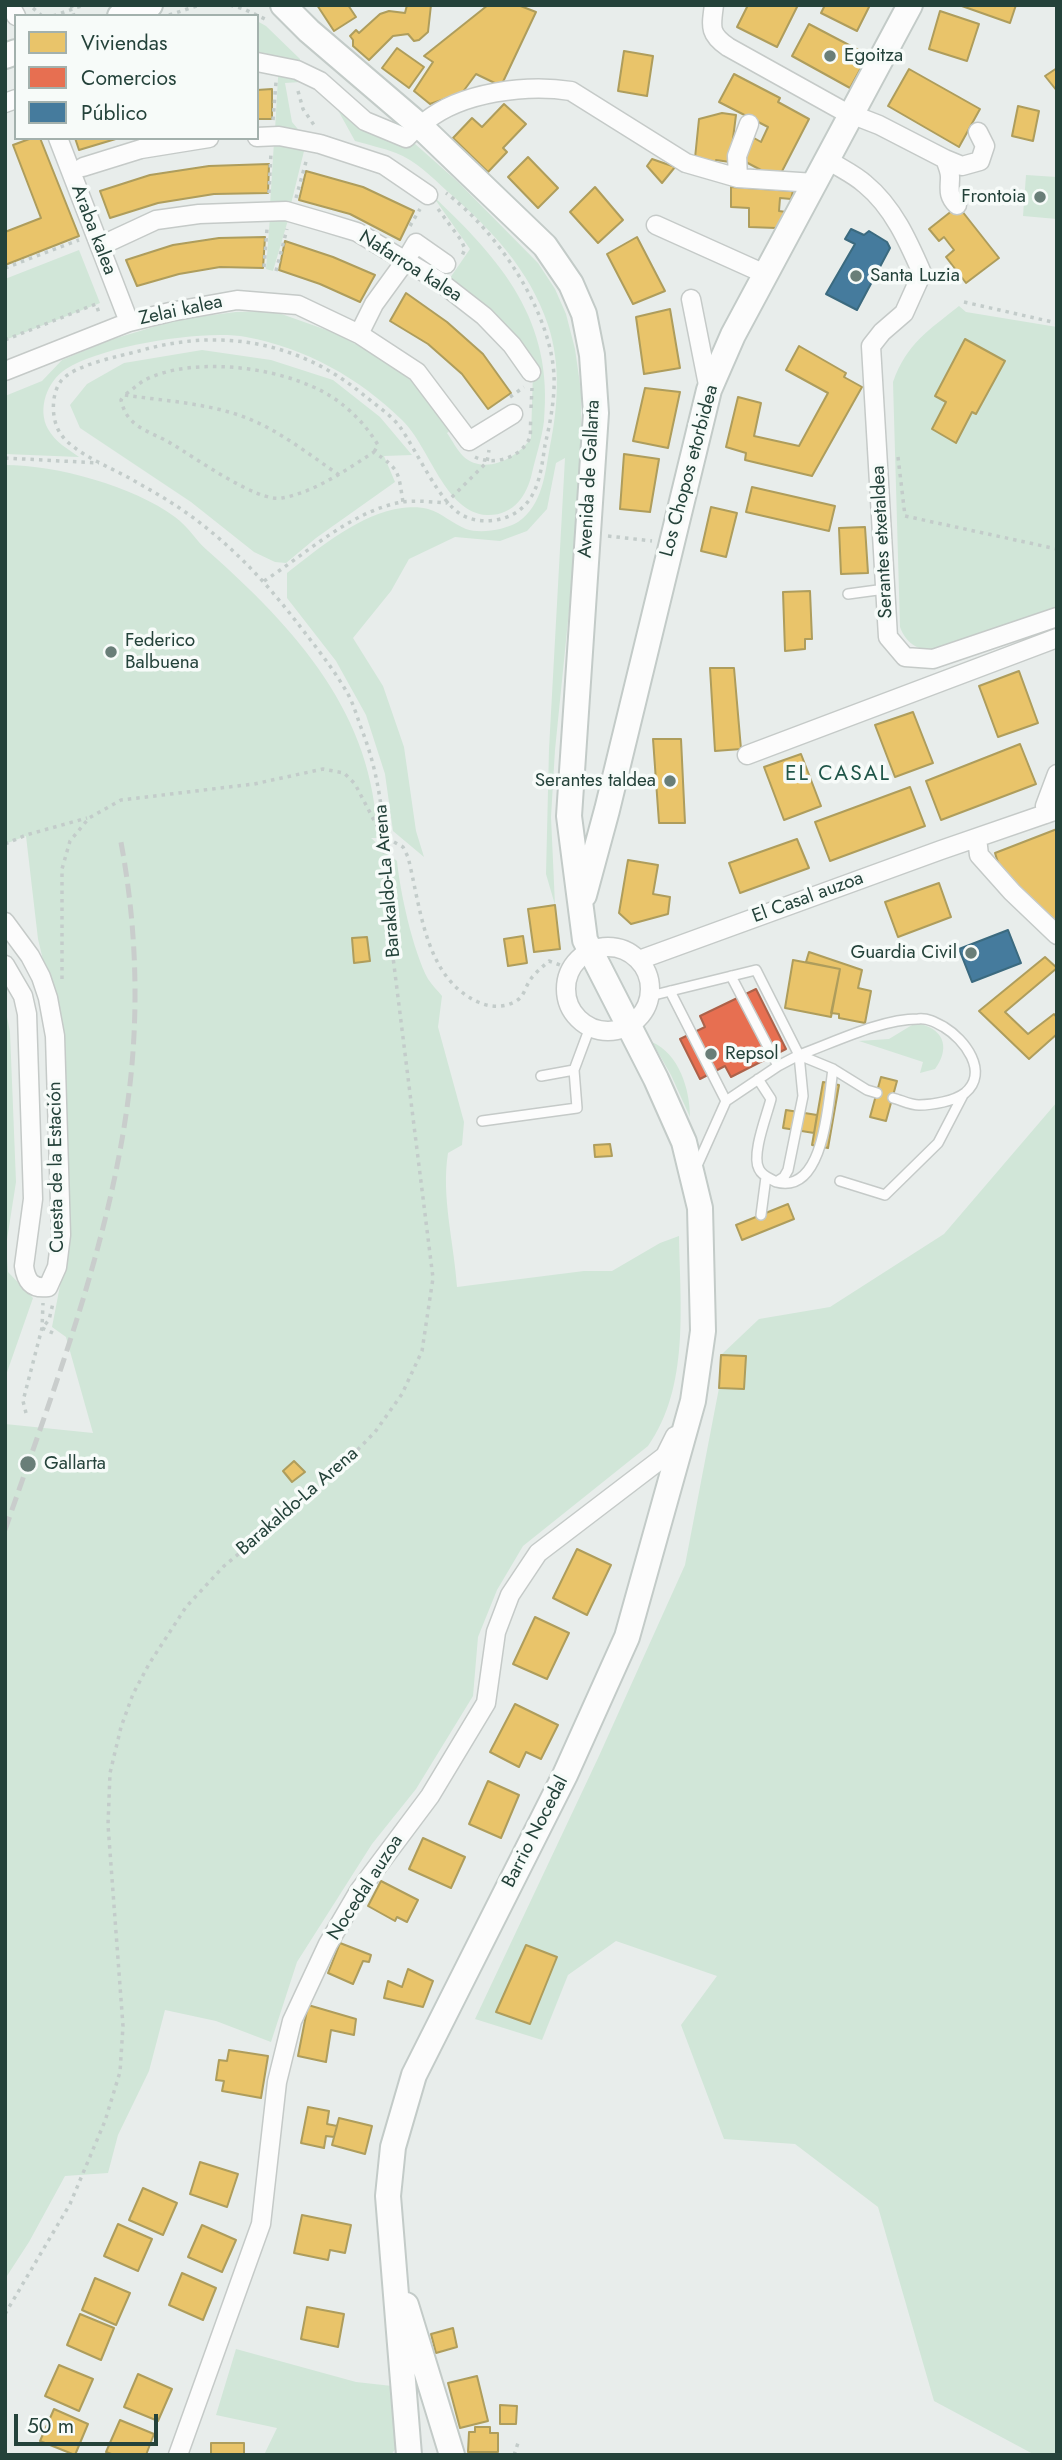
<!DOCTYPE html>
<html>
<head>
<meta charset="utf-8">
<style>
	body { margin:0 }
	#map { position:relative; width:1062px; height:2460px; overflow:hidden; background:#e8edeb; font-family:Jost,sans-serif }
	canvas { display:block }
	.frame { position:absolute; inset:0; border:7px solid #24423a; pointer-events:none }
	.legend { position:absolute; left:14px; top:14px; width:245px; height:126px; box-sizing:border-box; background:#f7fbf9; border:2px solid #a3b1ad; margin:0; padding:9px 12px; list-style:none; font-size:21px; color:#24423a }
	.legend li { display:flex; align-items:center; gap:14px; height:35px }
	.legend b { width:35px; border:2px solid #a3b1ad }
	.scale { position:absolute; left:14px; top:2414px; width:144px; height:32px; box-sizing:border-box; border:4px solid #24423a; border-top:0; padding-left:9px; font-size:21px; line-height:24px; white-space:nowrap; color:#24423a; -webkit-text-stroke:5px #f7fbf9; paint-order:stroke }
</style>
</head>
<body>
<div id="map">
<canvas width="1062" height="2460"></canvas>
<div class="frame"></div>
<ul class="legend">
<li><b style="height:19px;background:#e9c46a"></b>Viviendas</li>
<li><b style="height:19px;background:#e76f51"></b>Comercios</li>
<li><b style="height:19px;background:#457b9d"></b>Público</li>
</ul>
<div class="scale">50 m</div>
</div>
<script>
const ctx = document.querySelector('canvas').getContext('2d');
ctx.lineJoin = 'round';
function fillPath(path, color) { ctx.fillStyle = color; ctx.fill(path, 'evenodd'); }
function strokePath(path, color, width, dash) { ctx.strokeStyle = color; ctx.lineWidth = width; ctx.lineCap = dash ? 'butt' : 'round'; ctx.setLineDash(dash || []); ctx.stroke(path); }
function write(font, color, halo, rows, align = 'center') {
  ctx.font = font + ' Jost,sans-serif'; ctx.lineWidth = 7; ctx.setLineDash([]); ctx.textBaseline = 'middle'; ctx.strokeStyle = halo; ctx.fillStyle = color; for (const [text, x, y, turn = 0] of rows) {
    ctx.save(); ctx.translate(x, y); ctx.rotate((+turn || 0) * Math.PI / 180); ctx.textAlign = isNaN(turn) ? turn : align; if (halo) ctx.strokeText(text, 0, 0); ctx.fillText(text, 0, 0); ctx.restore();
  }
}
const green = new Path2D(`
	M257,21l9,5 34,33 1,23 -16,1 7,39 10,12 -27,-4 4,-69 -22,-5z
	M334,103l31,27 49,13 44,39 80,81 17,26 11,25 9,35 6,42v51l-9,139 -17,169 -4,67 4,88 -9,-31 3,-125 16,-291 -9,5 -9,46 -20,22 -27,10 -45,-4 -46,22 -18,32 -38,47 30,48 21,61 12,84 8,26 -31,-26 -8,-57 -19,-59 -30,-54 -49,-63v-25c32,-25 74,-60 115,-65 7,-1 20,-1 26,1 14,4 25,15 38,20 14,5 39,1 52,-7 25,-17 27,-49 32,-76 8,-39 11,-82 -2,-121 -18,-55 -58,-97 -101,-134 -15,-14 -31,-30 -51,-38 -13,-5 -27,-8 -41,-12z
	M274,142l31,5 -15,61 -20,-3z
	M1026,175l31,2v42l-34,-3z
	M432,195c69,65 122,125 112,226 -2,17 -8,35 -12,52 -5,23 -19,43 -45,42 -42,-2 -57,-68 -85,-95 -43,-42 -96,-72 -156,-83 -42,-8 -144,9 -180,32 -19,12 -29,40 -18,60 7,13 20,20 31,28l-74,-3v-58l37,-15 20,-21 48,-20 70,-21 56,-7 37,-1 62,22 43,23 35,26 38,48 -4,3c5,7 10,17 16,23 21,20 55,2 68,-18l2,-67 -84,-85 1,-8 20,-29z
	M270,217l18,3 -15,51 -7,-2z
	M79,250l21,53 -95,37v-61z
	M959,306l7,6 91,15v282l-117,42c-19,0 -33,-5 -40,-24l-7,-245c14,-39 35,-51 66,-76z
	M202,350l69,10 62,20 47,37 32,38 -28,1 11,26 -79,56 -30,25 -11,-1 -21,-10 -63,-50 -111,-74 -10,-23 17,-21 37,-21z
	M5,465c52,0 128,21 170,52 14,10 21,24 33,34 87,77 167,164 169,287h-6l26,23c3,31 16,90 31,118 4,6 10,12 14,17l-4,31 26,95 -2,23 -14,8c-7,44 6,89 9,134l127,-16h28l48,-28 19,-7c1,68 11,151 -31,210l-125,100 -26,44 -19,47 -5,59 -57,93 -44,55 -75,118 -26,80 -55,-21 -51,-11 -16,61 -31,64 -10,38 -43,3 -36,66 -24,37v-855l88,9 -27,-96 -14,-10 18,-93 -5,-182 -27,-113 -12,-103 -21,8z
	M5,1007l5,25 6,150 -10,64 2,26 25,26 -28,80z
	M921,1024c25,7 28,26 14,45l-15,4 3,-11 -64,-21 30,-2 23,-14z
	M652,1042c27,12 38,47 38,75l-19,-42z
	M1057,1102v1353h-22l-101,-54 -56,-194 -83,-63 -71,-5 -43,-114 36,-49 -101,-35 -48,34 -26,65 -67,-21 124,-263 86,-191 34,-177 24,1 2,-32 -24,-2 38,-36 71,-12 114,-73z
	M236,2349l120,33 36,4 4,62 -5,7h-127l13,-27 -61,-13z`);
const homes = new Path2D(`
	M317,5h31l8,12 -22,14z
	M407,5h24l-3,27 -9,8 -5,1 -6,-7 -15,2 -24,24 -16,-14v-6l-3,-4 6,-6 3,3 21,-19 9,-3 16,2z
	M488,5h30l18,7 -35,74 -25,-12 -14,19 -32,11 -16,-13 19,-29 -9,-6z
	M748,5h50l-21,42 -40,-20z
	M825,5h45l-13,26 -36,-18z
	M959,5h57l-6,18z
	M940,11l39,13 -12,37 -38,-12z
	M809,24l59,31 -18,33 -58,-32z
	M397,48l27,19 -15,21 -27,-20z
	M624,51l29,5 -6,40 -29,-5z
	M1057,68v23l-12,-15z
	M909,69l71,40 -21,38 -71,-41z
	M734,74l46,24 -2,4 31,17 -31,60 -36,-19 12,-22 7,4 7,-15 -49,-25z
	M272,89v30h-15v-29z
	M504,104l22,20 -23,24 4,4 -19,20 -35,-34 19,-20 10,9z
	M1018,106l21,5 -6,30 -21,-5z
	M722,113l14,2 -6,47 -14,-2 -1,4 -20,-6 4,-39z
	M32,138h8l39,98 -74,29v-33l36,-14 -28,-73z
	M75,138h44l-40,12z
	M528,157l30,31 -20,20 -30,-31z
	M652,159l23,8 -13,16 -15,-17z
	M269,164l-1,29 -54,1 -56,9 -48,15 -10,-27 50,-16 59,-9z
	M306,171l57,16 51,24 -14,29 -50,-26 -51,-14z
	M595,187l28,33 -25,23 -28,-31z
	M731,187l62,4 -2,8 -11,-1 -1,13 7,1 -10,16 -27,-1v-19l-18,-1z
	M958,206l41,52 -33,25 -20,-26 8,-7 -10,-13 -5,4 -10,-12z
	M265,237l-2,31 -43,-1 -41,7 -42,12 -11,-26 47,-15 46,-7z
	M637,237l28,54 -32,13 -26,-50z
	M285,241l48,16 42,18 -15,27 -40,-18 -41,-14z
	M406,293l41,29 36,32 28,39 -23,16 -26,-35 -34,-30 -38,-23z
	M670,309l10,59 -36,6 -8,-57z
	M965,339l40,22 -29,53 -4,-2 -16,31 -24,-14 14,-27 -11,-6z
	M799,346l47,27 -2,4 18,10 -50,89 -67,-16 1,-7 -20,-6 12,-50 23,6 -7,33 45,10 29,-53 -42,-23z
	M645,388l35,4 -12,56 -35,-7z
	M624,454l35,5 -9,53 -30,-3z
	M752,487l83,19 -6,25 -83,-19z
	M711,507l26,6 -11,44 -25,-6z
	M865,527l3,46 -27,1 -2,-46z
	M810,591l2,48h-7v10l-20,2 -2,-59z
	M710,668h24l7,81 -26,2z
	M1019,671l19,52 -40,14 -19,-51z
	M913,712l20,51 -38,14 -20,-52z
	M653,739h28l4,84h-26z
	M1020,744l16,40 -95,36 -15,-39z
	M801,754l20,52 -37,14 -20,-53z
	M910,787l15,39 -95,35 -15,-39z
	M1057,829v96l-57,-56 -5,-16z
	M797,839l12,29 -69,25 -11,-30z
	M628,860l30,5 -5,29 17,3 -2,17 -37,10 -12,-11z
	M939,883l12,34 -53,20 -13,-35z
	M555,905l5,44 -26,3 -6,-43z
	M523,936l4,27 -19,3 -4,-27z
	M367,937l3,24 -16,2 -2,-25z
	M809,952l53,18 -4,18 13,3 -6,32 -26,-5v-4l-8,-1 9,-44 -34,-7z
	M1045,957l12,11 -52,44 23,22 26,-20 3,4v16l-28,25 -50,-48z
	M793,960l47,9 -9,48 -46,-9z
	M881,1077l16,4 -11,40 -16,-4z
	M823,1082l16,3 -11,63 -16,-3z
	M786,1110l31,5 -3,18 -31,-5z
	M610,1144l2,12 -17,1 -1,-12z
	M788,1204l6,15 -52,21 -6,-15z
	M721,1355l25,1 -2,33 -25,-1z
	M294,1461l11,11 -13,10 -9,-11z
	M577,1549l34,16 -24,50 -34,-17z
	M535,1617l34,16 -22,46 -34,-15z
	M515,1704l43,21 -17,34 -15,-7 -7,15 -29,-15z
	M488,1781l31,14 -18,43 -32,-14z
	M423,1838l42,19 -14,31 -42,-19z
	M381,1881l37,19 -11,22 -10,-5 -2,4 -27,-15z
	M340,1943l31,12 -2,7 -6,-1 -10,23 -25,-11z
	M526,1945l31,12 -27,67 -34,-12z
	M408,1969l25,12 -10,26 -39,-9 4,-17 14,6z
	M308,2005l48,14 -2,16 -23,-5 -5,32 -28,-6z
	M229,2050l39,6 -7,42 -39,-7 2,-10 -8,-1 3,-20 8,1z
	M308,2107l21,4 -2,13 10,2 -3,11 -8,-1 -2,12 -23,-5z
	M339,2118l33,8 -7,28 -33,-9z
	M200,2162l38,12 -11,33 -37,-13z
	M143,2188l34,15 -14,32 -34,-15z
	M302,2215l49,10 -6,28 -15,-3 -2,10 -34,-7z
	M118,2224l34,15 -14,32 -34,-15z
	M202,2225l34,15 -14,32 -34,-15z
	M182,2273l34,15 -13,32 -34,-15z
	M95,2278l35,15 -14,32 -34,-15z
	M307,2307l37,7 -6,33 -37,-8z
	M80,2314l34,14 -13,32 -34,-15z
	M453,2328l4,19 -21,6 -5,-19z
	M59,2365l34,14 -14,32 -34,-15z
	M138,2374l34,15 -14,32 -34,-14z
	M477,2376l11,45 -28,7 -12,-45z
	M500,2405l17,1 -1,18h-16z
	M54,2409l34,15 -13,31 -35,-14z
	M120,2420l34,14 -8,21h-32l-8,-3z
	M475,2427h15v6h8v19h-30l1,-20h6z
	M211,2443h33v12h-33z`);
const shops = new Path2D(`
	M756,989l30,60 -55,28 -6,-11 -25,13 -20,-40 25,-12 -5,-11z`);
const public = new Path2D(`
	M851,229l13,6 5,-4 18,11 3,6 -33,62 -31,-16 29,-50 -10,-5z
	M1008,930l13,33 -49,19 -13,-33z`);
const path = new Path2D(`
	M71,5l3,11
	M230,5l14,4 21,10
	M33,8l9,8
	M169,15l31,-10
	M53,16l31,-11
	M298,91l5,18 11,16
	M273,120l3,-38
	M269,193l2,-41
	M296,198l11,-40
	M438,209l23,31 4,9 -4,9
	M410,226l10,-17
	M264,267l3,-38
	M5,268l74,-28
	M276,271l11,-42
	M964,302l93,21
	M5,340l91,-36 4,12
	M126,394c6,-4 11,-9 17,-13 51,-28 156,-13 200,24 14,11 26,25 35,40l-4,7
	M510,397l14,-10
	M531,408l1,-20
	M475,457c18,9 47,1 55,-20 1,-5 0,-13 1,-18
	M898,457l7,59 152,33
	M5,458l94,5
	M339,475c-29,-20 -59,-44 -92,-57 -39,-15 -82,-17 -123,-23l-3,5c3,12 7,19 17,26 10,7 23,11 34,18 22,13 86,59 110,54 33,-6 64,-28 92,-46 26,18 24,19 29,50
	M608,536l44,5
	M264,581c42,-27 87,-70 138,-79 14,-2 30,0 44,1l41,-41 2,-12
	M5,844l21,-9 61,-17
	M62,979v-110l8,-28 19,-23 32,-18 133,-16 69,-15 21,4 11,11 22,42 8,11 18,10 5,10c13,52 17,121 70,145 13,6 29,6 41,-3 5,-4 7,-13 11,-19 5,-7 12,-13 19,-19l22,8
	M53,1333l-11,-5 7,-8 4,-17
	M26,1413l-3,-12 19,-73 1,-25
	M5,2314l65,-110 35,-83 15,-49 3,-46 -15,-201 2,-52 11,-46 12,-33 16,-30 37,-57 38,-41 104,-86 47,-48 27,-38 20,-43 11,-73 -49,-393c2,-56 -3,-108 -24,-160 -4,-12 -8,-25 -15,-36 -15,-25 -33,-47 -50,-69 -34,-44 -71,-82 -117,-113 -15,-10 -31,-19 -47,-28 -21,-12 -58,-26 -71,-46 -9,-14 -9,-39 1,-52 12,-16 59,-25 78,-30 83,-24 161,-9 226,45 12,10 26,19 35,31 17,24 39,75 62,88 20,11 49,6 64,-11 14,-16 16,-40 19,-59 5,-21 10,-47 9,-69 -3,-65 -57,-145 -108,-183
	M514,2455l5,-15`);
const lane = new Path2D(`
	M848,594l37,-5
	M731,976l47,90
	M670,991l56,110
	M650,996l106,-26 43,85 4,41 -15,74 -4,7 -8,5c-6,-4 -14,-6 -17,-13 -8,-14 8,-54 12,-70l-13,-20
	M541,1076l33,-6
	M877,1093l-10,-3 -34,-21 -34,-14c36,-13 82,-36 119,-36 10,-1 17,3 26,8 20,12 46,45 21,66 -10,8 -33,12 -46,12 -9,0 -18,-5 -26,-7
	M482,1121l95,-13 -3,-38 16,-43
	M696,1168l30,-67 52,-35 21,-11
	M840,1181l45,14 53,-52 25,-48
	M776,1182c49,13 52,-81 57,-113
	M761,1215l5,-38`);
const street = new Path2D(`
	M10,5l6,11
	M714,5c-3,22 -5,29 14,42l115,64 36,14 66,34c2,5 5,12 5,18 0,12 -3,18 7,28
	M257,62l40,8 23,11 45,40 41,17 5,-5
	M5,103l11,-4
	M426,121c36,-29 101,-37 145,-30l115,72 52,15 77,5
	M257,137l22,-1 41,8 64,21 44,30
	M58,138l71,184
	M945,159l17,7 18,-5 5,-15 -7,-14
	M828,160c12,8 26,14 37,24 28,23 43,57 57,89l-18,40 -22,19 -11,14 17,291 17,20 28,2 124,-42
	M83,167l58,-18 68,-11
	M738,178l-1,-22 12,-32
	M656,225l109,49
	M100,246l56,-26 43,-6 87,-3 38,11 33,10 82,49 45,35 28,29 19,27
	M691,299l18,91
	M359,334l15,-30 32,-44 10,-17 30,21
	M5,371l124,-49 41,-10 67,-12 61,5 61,29 58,38 52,69 44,-27
	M747,755l310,-117
	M1046,814l-1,-8 12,-32
	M977,838l2,17 33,37 45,43
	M5,922l25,34 11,21 7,21 7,38 6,199 -4,32 -9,20c-16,2 -22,-6 -24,-21l9,-67 -6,-185 -4,-18 -18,-31
	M566 989a42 42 0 1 1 84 0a42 42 0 1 1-84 0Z
	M639,960l302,-110 116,-40
	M178,2455l83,-231 16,-142 15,-61 36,-77 31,-53 71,-95 56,-93 10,-71 14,-37 28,-42 127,-97 10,-20`);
const secondary = new Path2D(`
	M283,5l26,26 111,95 125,120 26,38 13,30 8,41 4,58 -27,403 16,124 71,139 28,63 16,66 3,123 -10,70 -66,236 -62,138 -151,300 -21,72 -5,49 21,259
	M120,16l30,-11
	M5,56l11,-4
	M584,895l23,-85 102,-420 24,-55 177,-330
	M406,2305l46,150`);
const rail = new Path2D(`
	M5,1530c51,-148 110,-299 126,-455 8,-80 4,-160 -11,-238`);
const markers = [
	[830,56,7,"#697e78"],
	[1040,197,7,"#697e78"],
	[856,276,7,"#697e78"],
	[111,652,7,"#697e78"],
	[670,781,7,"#697e78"],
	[971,953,7,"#697e78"],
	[711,1054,7,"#697e78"],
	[28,1464,9,"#697e78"]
];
const poiNames = [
	["Egoitza",844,56],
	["Frontoia",1026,197,"right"],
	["Santa Luzia",870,276],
	["Federico",125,641],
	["Balbuena",125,663],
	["Serantes taldea",656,781,"right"],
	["Guardia Civil",957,953,"right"],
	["Repsol",725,1054],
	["Gallarta",44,1464]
];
const streetNames = [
	["Araba kalea",93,230,69],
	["Nafarroa kalea",410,267,32],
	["Zelai kalea",181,311,-12],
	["Los Chopos etorbidea",690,471,-75],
	["Avenida de Gallarta",590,479,-87],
	["Serantes etxetaldea",883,542,-93],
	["Barakaldo-La Arena",388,881,-95],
	["El Casal auzoa",808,898,-20],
	["Cuesta de la Estación",57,1167,-91],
	["Barakaldo-La Arena",298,1502,-41],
	["Barrio Nocedal",536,1832,-63],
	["Nocedal auzoa",366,1888,-57]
];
const neighbourhoodNames = [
	["EL CASAL",838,775]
];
fillPath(green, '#d1e6d8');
fillPath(homes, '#e9c46a');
strokePath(homes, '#ae9d5c', 2);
fillPath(shops, '#e76f51');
strokePath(shops, '#ac624a', 2);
fillPath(public, '#457b9d');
strokePath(public, '#3b6a7f', 2);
strokePath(lane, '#c5cac8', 12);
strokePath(street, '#c5cac8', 21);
strokePath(secondary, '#c3cbc8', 28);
strokePath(path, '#c3ccca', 3.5, [3.5, 5]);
strokePath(lane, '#fcfcfc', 9);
strokePath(street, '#fcfcfc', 18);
strokePath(secondary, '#fcfcfc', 24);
strokePath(rail, '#c9cdcc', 5, [14, 7]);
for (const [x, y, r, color] of markers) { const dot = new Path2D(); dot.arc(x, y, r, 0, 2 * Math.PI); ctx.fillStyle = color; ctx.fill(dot); strokePath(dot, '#f7fbf9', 2.5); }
write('19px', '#24423a', '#f7fbf9', poiNames, 'left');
write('19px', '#24423a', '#f7fbf9', streetNames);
ctx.letterSpacing = '2px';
write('21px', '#1f5548', '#f7fbf9', neighbourhoodNames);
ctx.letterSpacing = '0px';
</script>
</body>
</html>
